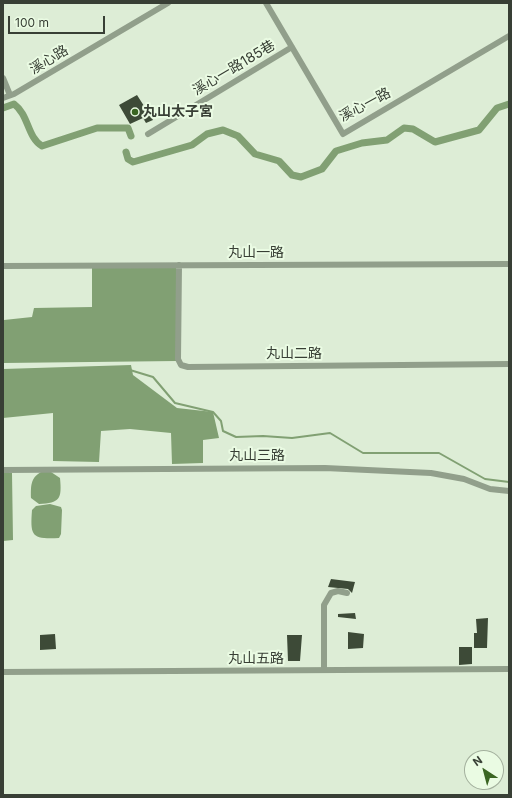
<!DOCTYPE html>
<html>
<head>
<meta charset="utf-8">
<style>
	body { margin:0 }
	#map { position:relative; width:512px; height:798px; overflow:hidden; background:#ddedd6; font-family:Inter,sans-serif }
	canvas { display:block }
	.frame { position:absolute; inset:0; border:4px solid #383f35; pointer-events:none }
	.north { position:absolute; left:464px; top:750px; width:40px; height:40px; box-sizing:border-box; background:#eafbe3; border:1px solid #a3b09d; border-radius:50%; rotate:324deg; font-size:11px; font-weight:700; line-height:16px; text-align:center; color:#383f35 }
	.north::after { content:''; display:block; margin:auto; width:14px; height:18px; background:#3a6522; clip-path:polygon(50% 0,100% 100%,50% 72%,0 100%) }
	.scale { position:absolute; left:8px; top:16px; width:97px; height:18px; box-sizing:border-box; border:2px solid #383f35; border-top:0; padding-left:5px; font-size:12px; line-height:14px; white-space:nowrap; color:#383f35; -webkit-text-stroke:3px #eafbe3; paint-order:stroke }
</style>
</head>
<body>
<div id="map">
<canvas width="512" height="798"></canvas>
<div class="frame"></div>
<div class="north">N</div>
<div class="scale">100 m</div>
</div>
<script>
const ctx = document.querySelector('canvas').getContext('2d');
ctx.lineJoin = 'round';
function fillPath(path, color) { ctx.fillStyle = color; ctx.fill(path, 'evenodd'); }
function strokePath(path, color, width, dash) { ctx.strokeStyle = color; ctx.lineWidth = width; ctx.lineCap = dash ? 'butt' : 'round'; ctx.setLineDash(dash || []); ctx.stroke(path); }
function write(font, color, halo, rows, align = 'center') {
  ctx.font = font + ' Inter,"Noto Sans TC",sans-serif'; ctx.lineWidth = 4; ctx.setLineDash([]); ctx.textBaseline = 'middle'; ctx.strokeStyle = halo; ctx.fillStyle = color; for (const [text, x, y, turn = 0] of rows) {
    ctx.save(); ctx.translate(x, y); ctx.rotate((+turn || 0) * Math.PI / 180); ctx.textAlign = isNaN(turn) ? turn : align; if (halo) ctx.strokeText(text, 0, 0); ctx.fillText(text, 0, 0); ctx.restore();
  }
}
const water = new Path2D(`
	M92,268h84l1,93 -174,2v-54l1,11 28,-3 2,-9 58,-1z
	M131,365l2,10 44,33 36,4 6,26 -16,2v23l-31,1 -1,-31 -41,-4 -29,2 -2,31 -46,-1v-48l-50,5v-49z
	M41,472h10l9,6c2,21 0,25 -21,26l-8,-6c0,-11 -1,-20 10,-26z
	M3,473h9l1,67 -10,1z
	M50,504l11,3 1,3 -1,24 -2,4c-27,1 -29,-1 -27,-28l4,-4z`);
const stream = new Path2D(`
	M130,370l23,7 22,26 38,9 8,9 2,10 13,6 27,-1 29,2 38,-5 33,20h76l46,26 24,3`);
const canal = new Path2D(`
	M3,108l11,-4c15,11 13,33 28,42l55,-18h31l3,8
	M126,152l2,7 5,3 59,-17 15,-11 16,-4 15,6 17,18 24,7 13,14 9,2 21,-8 14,-18 26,-8 25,-3 17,-12 9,1 22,13 44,-12 18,-22 12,-4`);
const building = new Path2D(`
	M137,95l16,25 -7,3 -3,-5 -13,6 -11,-19z
	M331,579l24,3 -3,11 -4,-4 -20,-2z
	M355,613l1,6 -18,-2v-3z
	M488,618l-1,30h-13v-15h3l-1,-14z
	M348,632l16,2 -1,14 -15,1z
	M55,634l1,15 -16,1v-15z
	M287,635h15l-2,26h-12z
	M459,647h13v17l-13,1z`);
const street = new Path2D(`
	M266,3l77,131 166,-98
	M3,78l7,17
	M3,98l11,-4 154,-91
	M148,134l144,-87
	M179,265l-1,94 3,6 7,2 321,-3
	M3,266l506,-2
	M3,470l322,-2 106,5 33,6 26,10 19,2
	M324,670v-65l7,-12 7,-2 9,2
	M3,672l506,-3`);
const markers = [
	[135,112,4,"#3a6522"]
];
const streetNames = [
	["溪心路",49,60,-31],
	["溪心一路185巷",234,68,-31],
	["溪心一路",365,105,-28],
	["丸山一路",256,253],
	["丸山二路",294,354],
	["丸山三路",257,456],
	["丸山五路",256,659]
];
const poiNames = [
	["丸山太子宮",143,112]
];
fillPath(water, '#81a073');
strokePath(stream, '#81a073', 2);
strokePath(canal, '#81a073', 7);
fillPath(building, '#3d4a37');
strokePath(street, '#919f8b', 6);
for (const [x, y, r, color] of markers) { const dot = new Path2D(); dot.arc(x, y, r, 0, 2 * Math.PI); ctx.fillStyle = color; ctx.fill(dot); strokePath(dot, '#eafbe3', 1.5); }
write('14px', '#383f35', '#eafbe3', streetNames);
write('bold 14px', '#383f35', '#eafbe3', poiNames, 'left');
</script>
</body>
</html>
